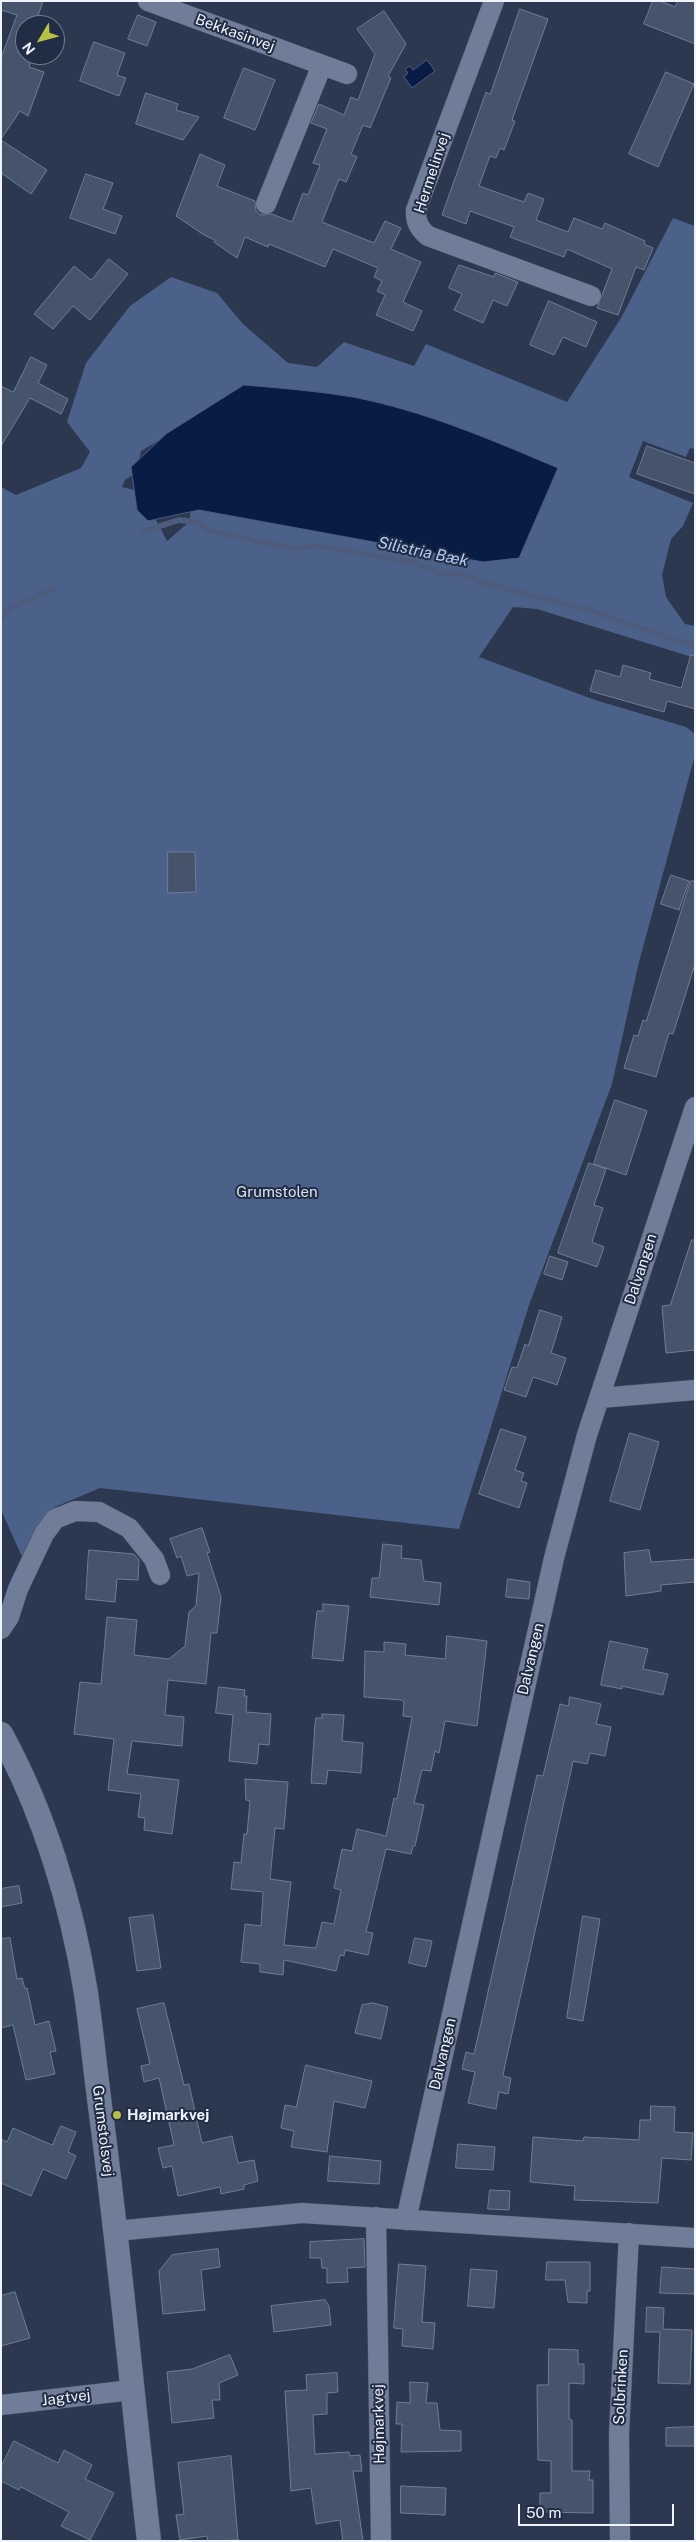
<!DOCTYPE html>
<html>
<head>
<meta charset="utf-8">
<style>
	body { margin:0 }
	#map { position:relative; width:696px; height:2542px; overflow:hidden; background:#2b384f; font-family:"Public Sans",sans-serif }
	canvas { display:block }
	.frame { position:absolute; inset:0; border:2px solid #eef3fc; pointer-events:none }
	.north { position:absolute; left:15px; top:15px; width:50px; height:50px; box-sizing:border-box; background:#212d44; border:1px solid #737c8e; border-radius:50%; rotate:233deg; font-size:14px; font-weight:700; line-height:20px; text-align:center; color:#eef3fc }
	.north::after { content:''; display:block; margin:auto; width:18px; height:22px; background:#b9c046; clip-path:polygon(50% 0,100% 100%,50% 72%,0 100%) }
	.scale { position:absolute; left:518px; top:2504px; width:156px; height:22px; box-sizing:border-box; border:2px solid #eef3fc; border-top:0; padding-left:6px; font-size:15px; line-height:18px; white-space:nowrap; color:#eef3fc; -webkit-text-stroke:4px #212d44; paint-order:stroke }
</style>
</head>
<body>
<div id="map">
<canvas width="696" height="2542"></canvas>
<div class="frame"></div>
<div class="north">N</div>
<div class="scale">50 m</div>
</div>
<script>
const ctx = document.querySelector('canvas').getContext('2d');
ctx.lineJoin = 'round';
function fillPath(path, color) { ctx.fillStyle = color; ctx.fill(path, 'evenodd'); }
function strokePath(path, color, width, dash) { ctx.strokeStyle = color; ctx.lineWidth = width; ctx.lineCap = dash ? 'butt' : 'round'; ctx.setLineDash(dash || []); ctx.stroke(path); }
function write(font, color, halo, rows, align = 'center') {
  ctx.font = font + ' "Public Sans",sans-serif'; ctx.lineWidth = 4; ctx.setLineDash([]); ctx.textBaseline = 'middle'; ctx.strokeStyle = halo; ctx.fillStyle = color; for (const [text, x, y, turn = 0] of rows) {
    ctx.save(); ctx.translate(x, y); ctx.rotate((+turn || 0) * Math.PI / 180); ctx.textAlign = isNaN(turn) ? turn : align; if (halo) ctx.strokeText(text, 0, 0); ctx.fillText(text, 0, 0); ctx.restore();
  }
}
const green = new Path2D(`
	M673,218l22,8v223l-5,-1 -4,9 -43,-16 -14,36 64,26 -10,23 -12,13 -9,36 4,22 19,27 10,2v32l-158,-49 -24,-2 -34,50 116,43 91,27 9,7v21l-57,211 -26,118 -83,221 -70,224 -359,-41 -45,19 -31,54 -23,-51v-1023l15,8 65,-27 9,-16 -23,-30 19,-59 44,-57 41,-29 46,16 26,31 45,39 29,4 27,-25 70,24 12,-22 141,58 54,-84zM170,434l32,7 -13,81 -22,19 -16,-31 -17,-20 -12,-3 3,-7 12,-8 4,-21z`);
const water = new Path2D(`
	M427,60l8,11 -23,17 -8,-11 4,-4 -3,-4 5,-3 3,4z
	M244,385c36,3 73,6 109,12 72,14 139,43 205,71l-39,90 -36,4 -284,-52 -51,11 -11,-11 -6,-43 35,-33z`);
const stream = new Path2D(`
	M144,531l35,-11 17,2 15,9 84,18 23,-3 94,16 27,11 23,1 23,9 103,27 107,36
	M1,618l9,-10 43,-19`);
const building = new Path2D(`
	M1,1h42l-8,24h-10l-1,30h10l-5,12 15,5 -16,44 -8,-5 -19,28v-81l16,-43 -16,-5z
	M653,1h7l15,6 3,-6h17v43l-51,-20z
	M520,9l28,10 -36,101 3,1 -11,29 -4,-2 -4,10 -6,-2 -11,30 45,16 4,-9 16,6 -8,21 32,12 6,-14 28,11 3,-6 40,18 -1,3 9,4 -9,22 -8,-3 -18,48 -21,-7 15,-39 -45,-20 -3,8 -54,-20 4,-10 -44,-16 -4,13 -24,-9 44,-123 4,2z
	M384,11l22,33 -18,32 3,2 -21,50 -7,-3 -12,29 6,3 -11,25 -7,-3 -17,43 52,21 11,-22 16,7 -10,21 30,13 -18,40 19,9 -9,20 -37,-16 9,-20 -8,-4 5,-10 -8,-4 4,-9 -45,-19 -8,18 -56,-23 -1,3 -23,-10 -8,21 -23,-16 1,-2 -11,-5 -28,-19 24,-62 25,11 -8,21 38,15 1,10 5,4 11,-1 20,8 11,-29 5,2 12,-30 -7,-2 14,-34 -16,-6 8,-19 25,11 7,-18 7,3 17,-46 -18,-25z
	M138,15l18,7 -9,24 -19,-7z
	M94,42l31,11 -8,22 9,3 -7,18 -39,-15z
	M244,68l31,12 -20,50 -31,-12z
	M666,72l28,12 -36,83 -29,-13z
	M146,93l32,11 -2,6 23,7 -16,23 -47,-16z
	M1,140l46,30 -16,24 -30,-21z
	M86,174l27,9 -10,26 19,7 -7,18 -45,-16z
	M109,259l19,15 -38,46 -17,-14 -20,23 -19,-15 40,-48 17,14z
	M459,265l35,12 1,-4 23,9 -11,24 -14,-6 -10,23 -29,-13 8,-16 -13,-6z
	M549,301l48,21 -11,25 -23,-10 -9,18 -24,-10z
	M31,357l16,8 -9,18 30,16 -7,15 -31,-16 -29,48v-60l12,6z
	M647,446l48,17v31l-58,-20z
	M691,655l4,1v53l-28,-8 -3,11 -74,-21 6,-21 24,7 3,-12 28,8 -2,6 32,9z
	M168,852h27l1,40 -28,1z
	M671,875l18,6 -10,29 -18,-6z
	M691,881h4v83l-22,70 -4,-1 -13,44 -32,-9 10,-33 4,1 5,-16 3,1z
	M615,1100l32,11 -21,64 -32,-11z
	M589,1163l17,6 -12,36 9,3 -11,34 12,5 -7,20 -39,-14z
	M692,1240h3v110l-29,3 -4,-47 8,-1z
	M550,1256l18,6 -6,18 -18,-6z
	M540,1310l22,7 -11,36 15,5 -9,27 -24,-8 -7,20 -22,-7 8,-23 5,1 8,-24 3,2z
	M501,1429l25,8 -11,33 9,3 -3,8 6,2 -8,25 -40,-14z
	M630,1433l29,9 -19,68 -30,-9z
	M202,1528l8,24 -3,1 14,44 -4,36h-6l-5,51 -38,-4 -3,35 19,2 -2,29 -50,-5 -5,33 52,6 -7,54 -28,-4 1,-12 -7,-1 3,-23 -33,-4 6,-51 -40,-5 6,-52 21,2 6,-67 30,3 -3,35 35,4 16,-13 4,-34 7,-6 3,-33 -12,3 -6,-20 -4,2 -7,-19z
	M383,1544l19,2 -1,12 20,2 3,21 17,2 -2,22 -69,-8 2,-19h7z
	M89,1550l45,4 5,6 -1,20 -21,-1 -2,23 -29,-3z
	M649,1550l2,12 44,-3v23l-34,3v6l-35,5 -2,-43z
	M508,1579l22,3 -1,17 -23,-2z
	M323,1604l26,2 -6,55 -31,-3 5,-47h6z
	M447,1636l40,5 -10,85 -32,-5 -6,32 -4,-2 -4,20 -9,-1 -8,33 10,2 -9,41h-2l-2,8 -25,-5 -20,83 7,1 -5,22 -23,-5 -1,6 -4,-1 -4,16 -52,-11 -1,15 -23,-3v-8l-19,-2 4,-38 16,2 2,-34 -32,-3 3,-27 7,1 3,-29h3l3,-33 -4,-1 -1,-21 43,3 -4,47 -9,-1 -5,51 21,3 -7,63 32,3 6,-26 12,2 7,-34 -7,-2 8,-39 10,2 5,-22 29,7 8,-38 3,1 15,-82 -9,-1 1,-14 -3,-2 -37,-3 1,-46 19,1v-10l22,2 -1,11 40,4z
	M610,1641l38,8 -5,20 25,5 -5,21 -41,-9v3l-21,-4z
	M219,1687l26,3 -1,6h3l-1,16 25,2 -2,31 -10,-1 -2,20 -28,-3 4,-46 -17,-2z
	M570,1697l31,7 -5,20 15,3 -6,29 -15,-3 -3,11 -14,-3 -2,10 -66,294 -2,11 8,2 -3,16 -9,-2 -3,17 -28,-6 7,-31 -13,-3 4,-17 8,2 63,-279 6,1 17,-72 8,2z
	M322,1714l22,1 -2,26 21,2 -2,30 -33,-3 -2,14 -15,-1 4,-59 1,-6h6z
	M19,1886l3,17 -21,4v-18z
	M153,1915l8,53 -24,3 -8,-53z
	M583,1916l17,3 -17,102 -16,-3z
	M10,1938l7,41 5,-1 3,11 2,-1 8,37 14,-4 7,30 -6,1 5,22 -29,6 -13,-55 -12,3v-89z
	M415,1938l17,3 -6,26 -17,-4z
	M164,2003l20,82 5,-1 13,59 30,-7 6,27 16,-3 4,21 -14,4v4l-23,5 -1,-7 -42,9 -6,-30 -9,2 -5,-20 16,-3 -15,-67 -15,4 -3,-16 9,-2 -13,-55z
	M373,2003l15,4 -7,32 -26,-6 7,-28z
	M306,2065l66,16 -7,27 -31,-7 -7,51 -36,-5 3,-16 -13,-3 4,-23 11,2z
	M651,2106l24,1 -1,25 19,1 -2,27 -29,-2 -4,45 -84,-3 1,-14 -45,-4 3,-45 50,4 1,-4 55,3 1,-20h10z
	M61,2126l15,6 -8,20 8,4 -10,23 -23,-10 -12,27 -30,-13v-44l6,3 6,-14 39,17z
	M458,2144l37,3 -2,23 -37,-2z
	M330,2156l51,5 -2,23 -51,-3z
	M490,2190l20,1 -1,19 -21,-1z
	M364,2239l1,28 -18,1 1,14 -21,1v-15h-5l-1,-10h-11v-16z
	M218,2249l2,18 -19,3 4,40 -42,4 -4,-43 13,-16z
	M547,2262h43v29h-3v12l-19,-1 -3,-22h-19z
	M399,2264l27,2 -4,56 13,1 -2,26 -31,-3 1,-17 -9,-1z
	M662,2267l33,2v25l-35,-1z
	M471,2269l26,2 -3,37 -26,-2z
	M15,2292l15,46 -29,8v-50z
	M325,2300l4,6 2,19 -57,7 -3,-26z
	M647,2307l17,1 -1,21 29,1 -2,54 -32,-1 2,-51h-14z
	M549,2349l29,1v14h6v20l-15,-1v36l3,1v51h18l-1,9h4v33l-53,-1v-19h11v-32l-13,-1 -1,-75h11z
	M230,2355l8,20 -19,8 1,17h-8l2,18 -42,5 -5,-51 25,-3z
	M337,2373l1,19 -11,1v21l-14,1 2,39 34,-2 1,4 10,-1 2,16h-9l10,70h-20l-3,-21 -24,4 -5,-36 -20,3 -6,-100 22,-1 -1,-15z
	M410,2382l18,1 -2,20h11l3,27 21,1v20l-60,1 1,-28h-6l1,-22 13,1z
	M695,2427v19h-29v-18z
	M14,2441l44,22 6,-13 28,15 -7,14 29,14 -24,47 -29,-14 8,-14 -48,-25 -2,3 -18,-9v-14z
	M231,2456l7,84 -30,1 -1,-5 -27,4 -4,-25 8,-1 -6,-51z
	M401,2486l45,2 -1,27 -44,-2z`);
const minor = new Path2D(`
	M148,1l199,73
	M494,1l-78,209c-1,11 3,19 12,26l163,60
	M266,204l56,-139
	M600,1398l95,-8
	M1,1629l8,-12 9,-28 26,-55 11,-15 20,-8 24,1 30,16 25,31 6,16
	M376,2217l5,324
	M406,2220l148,-662 33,-123 108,-328
	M116,2231l186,-18 393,25
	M1,2405l131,-15
	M620,2541l-1,-108 10,-200`);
const tertiary = new Path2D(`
	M1,1734c43,78 71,171 85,259 6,42 10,85 16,128 18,139 31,280 47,420`);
const markers = [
	[117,2115,5,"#b9c046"]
];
const streetNames = [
	["Bekkasinvej",235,33,20],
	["Hermelinvej",432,173,-72],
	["Dalvangen",641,1269,-72],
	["Dalvangen",531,1659,-77],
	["Dalvangen",443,2054,-77],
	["Grumstolsvej",103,2131,83],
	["Solbrinken",621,2387,-87],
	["Jagtvej",66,2398,-7],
	["Højmarkvej",379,2424,-91]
];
const parkNames = [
	["Grumstolen",277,1192]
];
const poiNames = [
	["Højmarkvej",127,2115]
];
const waterNames = [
	["Silistria Bæk",423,552,12]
];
fillPath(green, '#4c6189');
fillPath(water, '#081c46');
strokePath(water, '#4d5c7d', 1);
strokePath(stream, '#4d5c7d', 6);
fillPath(building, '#45536b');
strokePath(building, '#6e7c97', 1);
strokePath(minor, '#485264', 21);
strokePath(tertiary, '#485264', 25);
strokePath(minor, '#6f7d98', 20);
strokePath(tertiary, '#6f7d98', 24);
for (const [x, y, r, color] of markers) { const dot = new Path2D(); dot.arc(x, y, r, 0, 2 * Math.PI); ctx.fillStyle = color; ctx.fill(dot); strokePath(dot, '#212d44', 2); }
write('15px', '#eef3fc', '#212d44', streetNames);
write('15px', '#d9e1f0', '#212d44', parkNames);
write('bold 15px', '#eef3fc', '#212d44', poiNames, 'left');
write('italic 16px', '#b4ccf9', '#212d44', waterNames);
</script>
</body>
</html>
